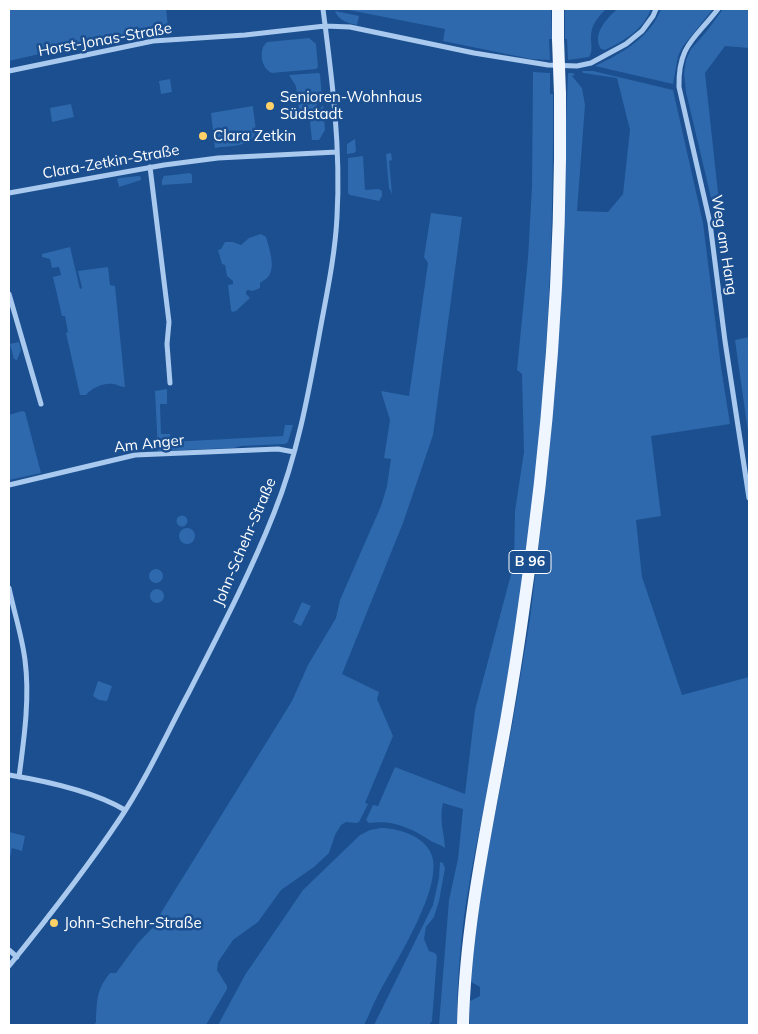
<!DOCTYPE html>
<html>
<head>
<meta charset="utf-8">
<style>
	body { margin:0 }
	#map { position:relative; width:758px; height:1034px; overflow:hidden; background:#1b4f8f; font-family:Mulish,sans-serif }
	canvas { display:block }
	.frame { position:absolute; inset:0; border:10px solid #fff; pointer-events:none }
</style>
</head>
<body>
<div id="map">
<canvas width="758" height="1034"></canvas>
<div class="frame"></div>
</div>
<script>
const ctx = document.querySelector('canvas').getContext('2d');
ctx.lineJoin = 'round';
function fillPath(path, color) { ctx.fillStyle = color; ctx.fill(path, 'evenodd'); }
function strokePath(path, color, width, dash) { ctx.strokeStyle = color; ctx.lineWidth = width; ctx.lineCap = dash ? 'butt' : 'round'; ctx.setLineDash(dash || []); ctx.stroke(path); }
function write(font, color, halo, rows, align = 'center') {
  ctx.font = font + ' Mulish,sans-serif'; ctx.lineWidth = 5; ctx.setLineDash([]); ctx.textBaseline = 'middle'; ctx.strokeStyle = halo; ctx.fillStyle = color; for (const [text, x, y, turn = 0] of rows) {
    ctx.save(); ctx.translate(x, y); ctx.rotate((+turn || 0) * Math.PI / 180); ctx.textAlign = isNaN(turn) ? turn : align; if (halo) ctx.strokeText(text, 0, 0); ctx.fillText(text, 0, 0); ctx.restore();
  }
}
const green = new Path2D(`
	M9,9h157l2,18 -64,12 -95,22z
	M344,9h207l1,30h-3l1,21 -19,-1 -88,-18 2,-12z
	M565,9h41c-8,8 -15,16 -15,28 0,8 2,14 -2,20l-21,3 -1,-21h-2z
	M617,9h34c-8,21 -27,32 -46,41l-4,-1c-10,-15 6,-30 16,-40z
	M661,9h52l-30,37 -5,10 -5,28 -78,-18c27,-13 55,-28 66,-57z
	M723,9h26v39l-24,-2 -20,27 14,129h-7l-26,-110 -2,-18 2,-14 5,-11 15,-17z
	M335,11l24,5 -2,9c-9,-2 -18,-4 -22,-14z
	M309,38l7,6 2,23 -2,2 -44,4c-11,-4 -14,-24 -5,-31z
	M582,71h11l80,19 30,133 18,144 9,57 -79,12 10,80 -25,4 6,57 40,118 67,-18v348h-279v-24l10,-5v-9l-9,-5 2,-38 15,-93 24,-125 18,-107 16,-135 10,-109 12,-302h5l2,2 -3,1 10,12 3,17 -8,106 31,1 15,-18 7,-64 -13,-52 -34,-5z
	M533,72l17,1v21h3c1,176 -9,353 -36,526 -9,55 -18,109 -28,163 -8,40 -17,80 -23,120 -6,41 -9,81 -9,122h-18l10,-125 9,-41 5,-50 -20,-6c-4,17 1,28 2,45 -5,-4 -9,-4 -14,-7 -20,-13 -38,-21 -62,-18l-3,-3 7,-15 5,1 17,-39 70,27 10,-84 39,-147 1,-52 9,-59 -2,-78 -5,-4 11,-112 4,-72z
	M318,73l2,1 2,24 -16,21h-3l-3,-3 -4,-30 -7,-11z
	M170,79l2,13 -11,2 -2,-13z
	M71,104l3,13 -22,5 -2,-14z
	M323,105l2,25 -6,10h-7l-2,-18z
	M253,106c0,8 4,20 2,28 -4,13 -29,12 -40,14l-4,-35z
	M355,139l1,12 -2,2 -7,1v-10z
	M391,153l1,7 -3,1 3,33 -3,-6 -3,-34z
	M363,156l2,34 14,-1 3,2v5l-3,5 -29,-6 -2,-2v-35z
	M190,173l2,2v8l-30,2v-5l2,-4z
	M139,176l2,1v3l-22,7 -2,-8 2,-1z
	M431,213l31,4 -29,218 -30,88 -61,151 37,18 -2,7 16,37 -28,67 3,1 -9,18 -3,1 -10,-1 -5,3 -6,10 -6,18 -15,14 -33,23 -23,32 -25,18 -15,22 -1,8 10,16v3l-21,36h-112l2,-3c1,-21 0,-32 14,-49h6l22,-30 22,-23 -1,-4 133,-215 16,-36 28,-47 4,-18 41,-94 6,-20 4,-27 -7,-1 6,-38 -9,-29 28,5 19,-133 -4,-6z
	M261,234l5,3c3,11 11,32 1,41 -2,2 -5,3 -7,5v5l-7,3 -5,-1 -2,1v3l4,4 -14,13 -4,1 -1,-2 -3,-25 5,-1v-3l-6,-5 -2,-11 -3,-1 -4,-14 3,-1 4,-7h8l8,3 8,-7z
	M70,247l10,42 2,-1 -4,-17 30,-4 2,18 5,1 10,101c-6,0 -8,-3 -12,-3 -10,-1 -21,4 -27,11h-6l-14,-62 2,-1 -3,-16h-3l-9,-39 8,-2 -2,-8 -7,1 -2,-9 -8,-2v-3z
	M749,337v102l-14,-99z
	M19,342l2,8 -4,10 -3,-1 -4,-15z
	M167,389v15h-7l1,30h9v8l113,-6 2,-11h8l-5,17 -3,2 -45,2 -6,2 -76,3 -3,-60z
	M22,411l3,1 16,61 -32,7v-65z
	M176.5 521a5.5 5.5 0 1 1 11 0a5.5 5.5 0 1 1-11 0Z
	M179 536a8 8 0 1 1 16 0a8 8 0 1 1-16 0Z
	M149 576a7 7 0 1 1 14 0a7 7 0 1 1-14 0Z
	M150 596a7 7 0 1 1 14 0a7 7 0 1 1-14 0Z
	M302,602l9,4 -10,20 -8,-4z
	M98,681l14,5 -5,15 -8,-1 -6,-4z
	M381,828c19,0 49,10 52,32 6,35 -39,104 -56,137 -5,9 -8,19 -13,28h-146l27,-50 58,-85 57,-55 10,-5z
	M9,832l16,4 -3,15 -10,-3 -3,13z
	M440,862l3,1 2,5 -6,33 -5,16 -8,10 -2,12 5,12 6,2 2,3 -5,65 -3,4h-55l59,-120 6,-27z`);
const street = new Path2D(`
	M718,9c-23,30 -40,36 -39,78l31,136 15,118 24,157
	M9,71l144,-30 92,-6 80,-9 25,1 124,26 74,12 29,1 14,-3 35,-19 16,-13 11,-15 3,-7
	M150,167l19,155 -2,22 3,39
	M9,193l155,-28 54,-7 119,-6
	M9,294l32,110
	M9,485l126,-30 143,-6 16,3
	M9,588c5,24 13,48 16,72 5,38 -1,79 -6,117
	M9,775c37,6 84,16 116,35
	M9,950l8,7
	M9,966c38,-47 76,-95 110,-146 27,-40 47,-85 70,-128 30,-59 61,-118 85,-179 23,-57 34,-117 45,-177 7,-39 16,-79 18,-119 4,-70 -5,-139 -14,-208`);
const primary = new Path2D(`
	M558,9v30
	M463,1025c2,-101 24,-198 42,-298 6,-35 12,-71 17,-107 26,-173 40,-351 38,-526`);
const primaryBridge = new Path2D(`
	M558,39l2,55`);
const markers = [
	[270,106,5,"#ffd166"],
	[203,136,5,"#ffd166"],
	[54,923,5,"#ffd166"]
];
const shields = [
	[530,562,42]
];
const shieldNames = [
	["B 96",530,562]
];
const streetNames = [
	["Horst-Jonas-Straße",105,40,-10],
	["Clara-Zetkin-Straße",111,162,-10],
	["Weg am Hang",724,245,81],
	["Am Anger",149,444,-6],
	["John-Schehr-Straße",245,542,-67]
];
const poiNames = [
	["Senioren-Wohnhaus",280,97],
	["Südstadt",280,114],
	["Clara Zetkin",213,136],
	["John-Schehr-Straße",64,923]
];
fillPath(green, '#2e69ad');
strokePath(street, '#a9c9ee', 5);
strokePath(primary, '#f0f6ff', 12);
strokePath(primaryBridge, '#f0f6ff', 12);
for (const [x, y, r, color] of markers) { const dot = new Path2D(); dot.arc(x, y, r, 0, 2 * Math.PI); ctx.fillStyle = color; ctx.fill(dot); strokePath(dot, '#1b4f8f', 2); }
for (const [x, y, w] of shields) { const box = new Path2D(); box.roundRect(x - w / 2, y - 11.5, w, 23, 4); ctx.fillStyle = '#1b4f8f'; ctx.fill(box); strokePath(box, '#fff', 1); }
write('bold 14px', '#fff', null, shieldNames);
write('15px', '#fff', '#1b4f8f', streetNames);
write('15px', '#fff', '#1b4f8f', poiNames, 'left');
</script>
</body>
</html>
